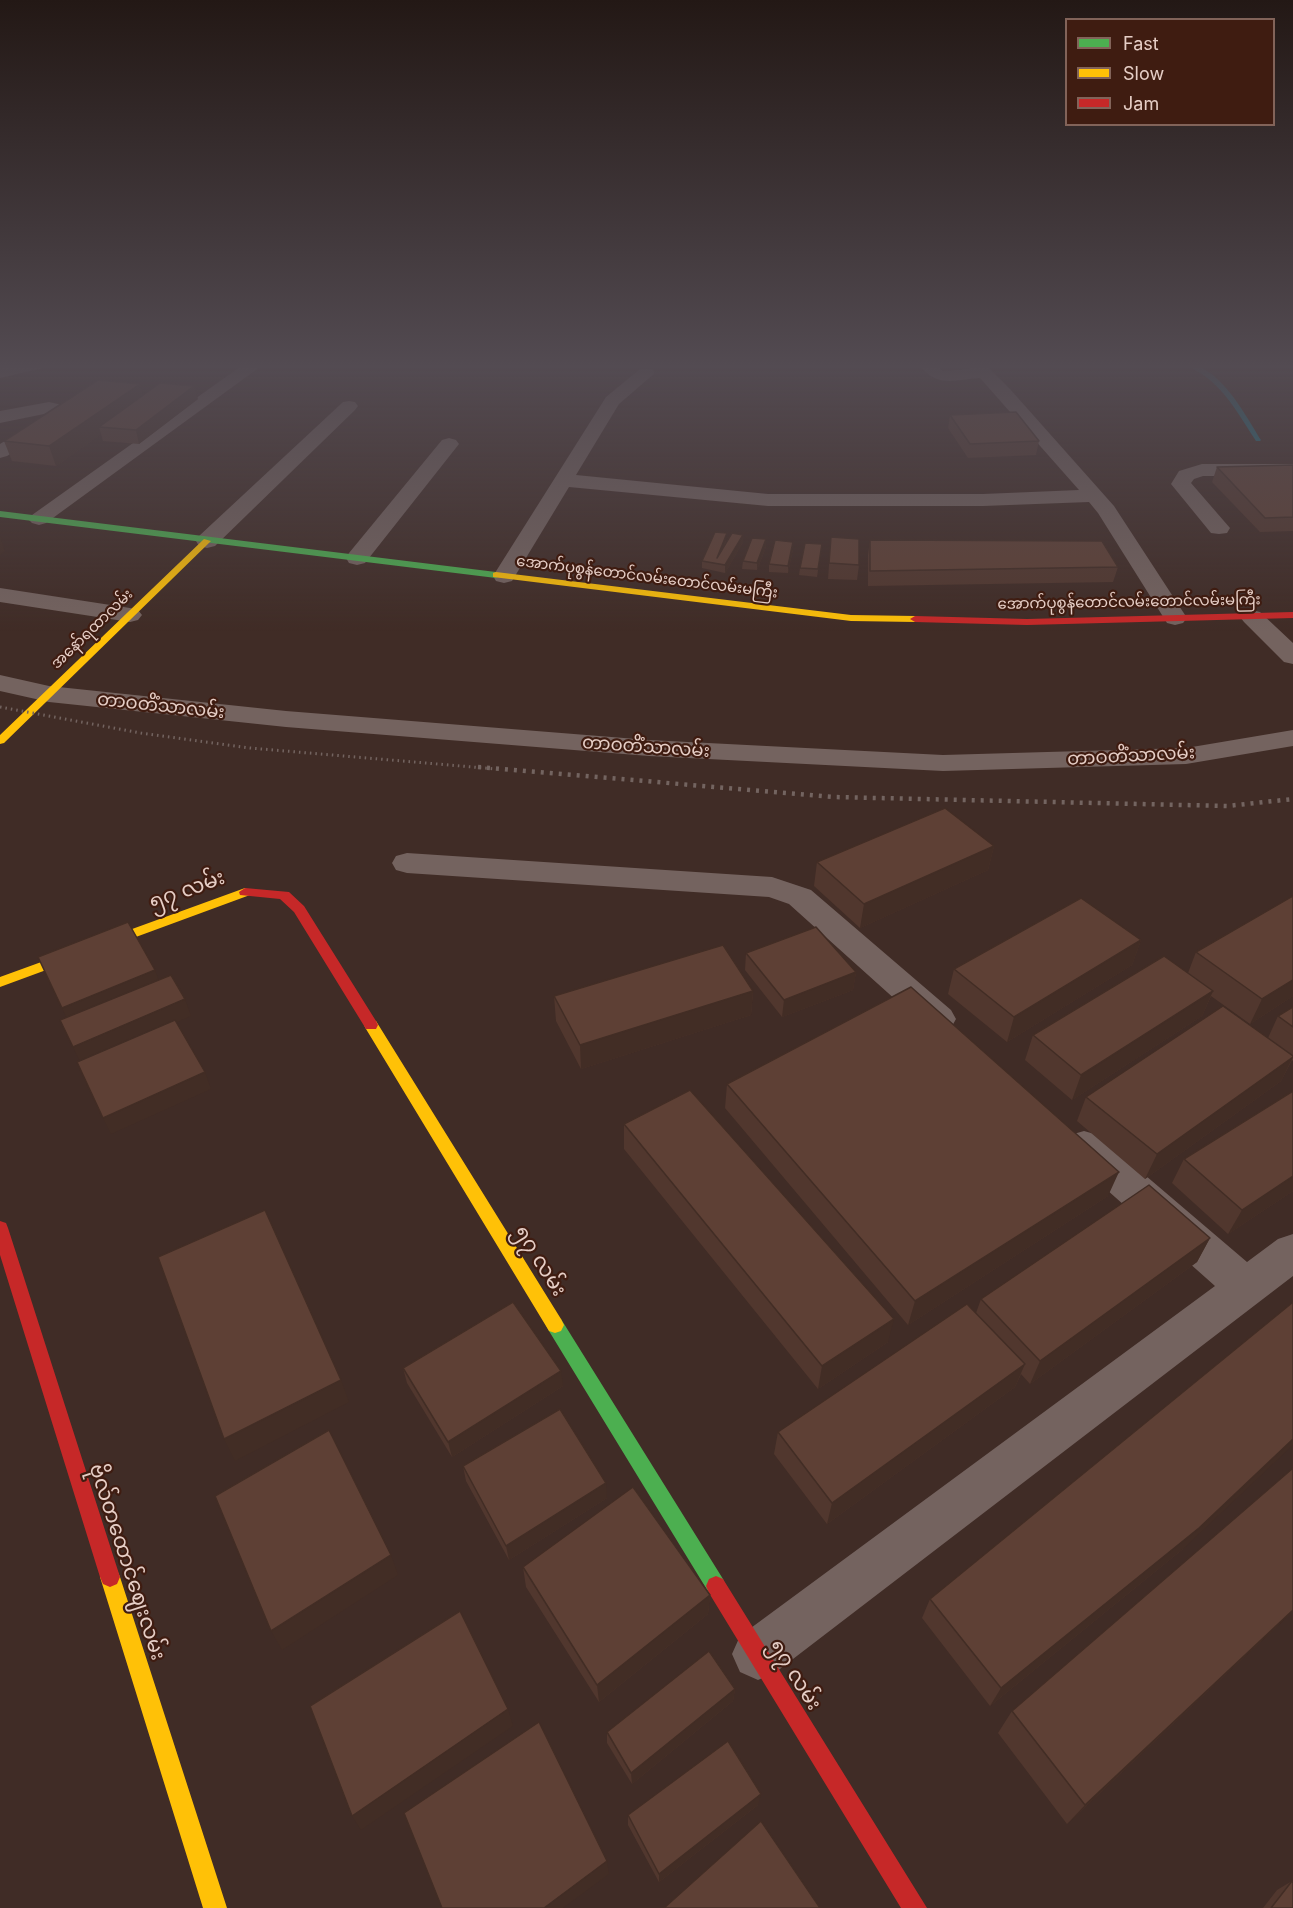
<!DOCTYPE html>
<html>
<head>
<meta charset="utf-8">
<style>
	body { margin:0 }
	#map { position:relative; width:1293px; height:1908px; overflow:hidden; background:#402c26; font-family:Inter,sans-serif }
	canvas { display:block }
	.legend { position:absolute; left:1065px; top:18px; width:210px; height:108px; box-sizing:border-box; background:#3f1c11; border:2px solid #826359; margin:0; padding:8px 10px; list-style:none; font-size:18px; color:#e6cec6 }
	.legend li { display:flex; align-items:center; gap:12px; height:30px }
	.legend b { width:30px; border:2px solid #826359 }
</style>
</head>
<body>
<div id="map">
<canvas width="1293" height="1908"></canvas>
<ul class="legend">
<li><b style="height:8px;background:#4caf50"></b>Fast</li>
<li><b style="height:8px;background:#ffc107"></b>Slow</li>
<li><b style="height:8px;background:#c62828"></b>Jam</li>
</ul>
</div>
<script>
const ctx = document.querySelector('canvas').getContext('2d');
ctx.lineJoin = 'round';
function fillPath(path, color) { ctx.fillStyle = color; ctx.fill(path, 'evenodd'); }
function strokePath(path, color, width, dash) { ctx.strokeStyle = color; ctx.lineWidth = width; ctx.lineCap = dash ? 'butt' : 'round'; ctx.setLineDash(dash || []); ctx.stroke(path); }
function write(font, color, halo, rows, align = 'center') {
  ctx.font = font + ' Inter,"Noto Sans Myanmar",sans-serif'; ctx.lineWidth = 4.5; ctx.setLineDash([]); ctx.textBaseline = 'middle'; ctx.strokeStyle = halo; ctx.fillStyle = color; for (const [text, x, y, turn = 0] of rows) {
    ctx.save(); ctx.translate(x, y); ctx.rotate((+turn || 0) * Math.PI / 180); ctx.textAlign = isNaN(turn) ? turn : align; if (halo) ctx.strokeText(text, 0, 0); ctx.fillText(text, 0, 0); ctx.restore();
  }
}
const stream = new Path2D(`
	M1186,364c33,0 60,52 75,76l-1,1h-4c-14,-21 -26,-44 -46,-61 -7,-6 -16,-10 -24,-16z`);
const street = new Path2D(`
	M14,364h32l-2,4 -44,10v-10z
	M244,364h20l-218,159 -7,2 -7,-2 -4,-4 4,-4z
	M919,364h17l7,7 27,-2 -3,-5h18l25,25 104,117 73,112 -4,5 -8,2 -8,-2 -69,-110 -9,-11 -106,4h-215l-199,-19 -57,94 -8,2 -8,-2 -3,-5 113,-179 34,-28h12l3,4 -36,31 -43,71 192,19h215l96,-4 -99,-112c-26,2 -45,10 -61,-14z
	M349,401l6,1 3,4 -3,4 -140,136 -8,2 -8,-2 -3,-5 3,-5 144,-134z
	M49,402l18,4 3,4 -5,9 -58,37 -7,2v-14l49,-31 -49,10v-12z
	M449,438l7,2 3,4 -94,119 -8,2 -8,-2 -3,-5 3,-5 93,-113z
	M1202,464h91v12h-90l-9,3 -3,4 39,45 -3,5 -8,1 -8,-1 -40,-49 8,-13z
	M0,588l130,20 8,2 4,5 -4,5 -8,2 -130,-20z
	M1252,610l8,2 33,31v21l-9,-2 -40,-40 -4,-5 4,-5z
	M0,675l49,11 237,25 363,29 294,15 243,-7 107,-18v16l-107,18 -243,7 -294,-15 -363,-29 -237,-25 -49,-11z
	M407,853l365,24 39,13 140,120 5,9 -5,9 -12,4 -12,-4 -138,-124 -20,-7 -362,-24 -11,-3 -4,-7 4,-7z
	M1084,1131l14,4 149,127 31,-23 15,-5v42l-517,396 -18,8 -18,-8 -8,-18 8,-18 475,-350 -145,-129 -5,-11 5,-11z`);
const fast = new Path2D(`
	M0,511l496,61 5,3 -5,3 -496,-61z
	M555,1317l6,2 162,260 3,7 -3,7 -7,3 -7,-3 -160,-262 -3,-6 3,-6z`);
const slow = new Path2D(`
	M204,539l7,2 -207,202 -4,1v-9z
	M496,572l355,43 64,1 5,3 -5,3 -64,-1 -358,-44v-4z
	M245,888l6,4 -1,3 -250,92v-10z
	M371,1020l5,1 185,298 3,6 -3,6 -6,2 -6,-2 -183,-302 -2,-4 2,-4z
	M110,1567l7,3 3,7 107,331h-24l-103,-331 3,-7z`);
const jam = new Path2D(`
	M1293,612v6l-266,7 -112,-3 -5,-3 5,-3 112,3z
	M245,888l44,4 15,14 72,115 2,4 -2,4h-10l-72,-117 -14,-13 -40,-4 -1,-3z
	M0,1221l6,2 2,5 112,349 -3,7 -7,3 -7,-3 -3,-7 -100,-322z
	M716,1576l7,3 204,329h-26l-192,-315 -3,-7 3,-7z`);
const railFar1 = new Path2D(`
	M0,707l141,26 109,15 246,21`);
const rail = new Path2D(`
	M478,767l356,30 393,9 66,-7`);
const wall = new Path2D(`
	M143,395l55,4 -59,45 -36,-3 -2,-7 -45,32 -44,-5 -8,-20z
	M950,415l89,26 -3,14 -68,3 -20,-30z
	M1293,465v66l-33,1 -48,-50 5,-15z
	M743,535v7l-18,31 -23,-5v-7l24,-21 -1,5z
	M831,537l28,28 -2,15 -29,-1z
	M766,539v8l-9,23 -15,-1 1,-8z
	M870,540l248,27 -5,15 -245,4v-31z
	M793,549l-5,24 -19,-1v-8z
	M821,551l-4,26 -18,-2 1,-7z
	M994,846l-6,24 -128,58 -46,-42 3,-24z
	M1141,940l-9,25 -125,77 -59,-48 6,-25z
	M1196,952l97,44 -43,28 -39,-28 -9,20 -130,84 -47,-40 8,-25 155,-62z
	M746,953l110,19 -3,18 -71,27 -37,-47z
	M753,991l-2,24 -170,54 -25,-48 -2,-25z
	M1293,1007v54l-1,-1 -11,21 -136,98 -68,-58 9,-24 182,-59 10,-22z
	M727,1084l381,112 -200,129 -183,-217z
	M1293,1091v100l-65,43 -56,-51 12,-24z
	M624,1124l264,218 -70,47 -194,-240z
	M1210,1238l-13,24 -167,122 -9,-10 -6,13 -188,137 -53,-70 4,-22 198,-119 5,-14z
	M403,1368l160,18 -111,71 -45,-74z
	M463,1466l144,32 -98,62 -43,-79z
	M1183,1549l-193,157 -68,-88 8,-19z
	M523,1567l187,28 -2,19 -109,88 -73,-115z
	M1293,1611l-226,213 -69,-91 14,-22z
	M735,1689l-2,12 -101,83 -25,-41v-11z
	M758,1805l-99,77 -31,-57v-10z
	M1292,1881l1,27h-30l14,-18z`);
const shadedWall = new Path2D(`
	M140,384l5,20 -46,23 2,7 -45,32 -7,-20z
	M194,386l4,13 -59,45 -3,-14z
	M727,533l-1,7 -9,24v-6z
	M743,535v7l-18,31v-8z
	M0,537l5,14 -5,4z
	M766,539v8l-9,23v-7z
	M793,542v7l-5,24v-7z
	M994,846l-6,24 -128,58 4,-24z
	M1141,940l-9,25 -125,77 7,-25z
	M155,970l6,17 -91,38 -8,-17z
	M856,972l-3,18 -71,27 2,-17z
	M1293,980v16l-43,28 12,-25z
	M753,991l-2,24 -170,54 -1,-24z
	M1213,991l-11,25 -130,84 9,-25z
	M185,999l6,17 -110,48 -8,-17z
	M1293,1057l-12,24 -136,98 12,-25z
	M205,1072l6,17 -100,45 -8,-16z
	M1119,1172l-11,24 -200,129 7,-24z
	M1293,1176v15l-65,43 14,-24z
	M1210,1238l-13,24 -167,122 10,-23z
	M894,1319l-6,23 -70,47 4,-23z
	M1025,1364l-10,23 -188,137 5,-21z
	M561,1371l2,15 -111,71 -4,-15z
	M341,1380l8,22 -114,59 -11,-22z
	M1293,1439v6l-110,104 -193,157 11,-18z
	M606,1483l1,15 -98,62 -3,-14z
	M391,1555l7,20 -116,75 -11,-19z
	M710,1595l-2,19 -109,88 -2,-17z
	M1293,1610v1l-226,213 18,-19z
	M735,1689l-2,12 -101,83 -1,-11z
	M508,1709l5,17 -152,104 -9,-14z
	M761,1794l-3,11 -99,77v-8z
	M607,1861l2,13 -46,34h-19z`);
const building = new Path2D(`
	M98,380l42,4 -91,62 -45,-5z
	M160,383l34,3 -58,44 -37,-3z
	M1016,412l23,29 -69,3 -20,-29z
	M1293,465v52l-28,1 -48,-51z
	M715,532l12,1 -10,25 15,-25 11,2 -18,30 -23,-4z
	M831,537l28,2v26l-30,-2z
	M752,538l14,1 -9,24 -14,-2z
	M775,540l18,2 -5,24 -19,-2z
	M870,540l232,1 16,26 -248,4z
	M805,543l17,1 -4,25 -18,-1z
	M945,808l49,38 -130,58 -47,-42z
	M1293,896v84l-31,19 -66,-47z
	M1081,898l60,42 -127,77 -60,-48z
	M128,922l27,48 -93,38 -24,-51z
	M816,927l40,45 -72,28 -38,-47z
	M723,945l30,46 -173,54 -26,-49z
	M1164,956l49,35 -132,84 -48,-40z
	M171,975l14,24 -112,48 -13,-27z
	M911,987l208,185 -204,129 -188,-217z
	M1223,1006l70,50v1l-136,97 -71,-57z
	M1293,1007v20l-15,-11z
	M175,1020l30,52 -102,46 -26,-56z
	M690,1090l204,229 -72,47 -198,-242z
	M1293,1091v85l-51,34 -58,-51z
	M1149,1185l61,53 -170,123 -59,-62z
	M265,1210l76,170 -117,59 -66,-182z
	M513,1302l48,69 -113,71 -45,-74z
	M1293,1302v137l-94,89 -198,160 -71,-89z
	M967,1304l58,60 -193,139 -54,-71z
	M560,1409l46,74 -100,63 -43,-80z
	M329,1430l62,125 -120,76 -56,-135z
	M1293,1468v142l-208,195 -73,-94z
	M633,1487l77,108 -113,90 -74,-118z
	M460,1611l48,98 -156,107 -42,-110z
	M709,1651l26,38 -104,84 -24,-41z
	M539,1722l68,139 -63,47h-102l-38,-95z
	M728,1741l33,53 -102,80 -31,-59z
	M761,1821l59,87h-156z
	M1292,1881l1,2v25h-22z`);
const farStreetnames = [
	["အောက်ပုစွန်တောင်လမ်းတောင်လမ်းမကြီး",647,577,7],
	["အောက်ပုစွန်တောင်လမ်းတောင်လမ်းမကြီး",1129,602,-1],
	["အနော်ရထာလမ်း",92,629,-44]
];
const streetNames = [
	["တာဝတိံသာလမ်း",161,706,6],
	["တာဝတိံသာလမ်း",646,747,4],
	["တာဝတိံသာလမ်း",1131,756,-3]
];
const nearStreetnames = [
	["၅၇ လမ်း",187,890,-20],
	["၅၇ လမ်း",540,1261,58],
	["ဗိုလ်တထောင်ဈေးလမ်း",127,1562,72],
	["၅၇ လမ်း",795,1675,58]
];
fillPath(stream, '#167387');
fillPath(street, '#74635f');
fillPath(fast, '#4caf50');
fillPath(slow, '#ffc107');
fillPath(jam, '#c62828');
strokePath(railFar1, '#736460', 3, [1.5, 4]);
strokePath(rail, '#736460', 4.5, [3, 6]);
fillPath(wall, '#51372e');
fillPath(shadedWall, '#422d25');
fillPath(building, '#5e4035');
strokePath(building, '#422d25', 1.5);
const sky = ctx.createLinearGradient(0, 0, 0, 632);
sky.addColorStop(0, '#231815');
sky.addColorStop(0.58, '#534b52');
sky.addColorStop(1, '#534b5200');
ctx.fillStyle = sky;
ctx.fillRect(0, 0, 1293, 632);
write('15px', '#e6cec6', '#3f1c11', farStreetnames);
write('18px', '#e6cec6', '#3f1c11', streetNames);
write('21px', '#e6cec6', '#3f1c11', nearStreetnames);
</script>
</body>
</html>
